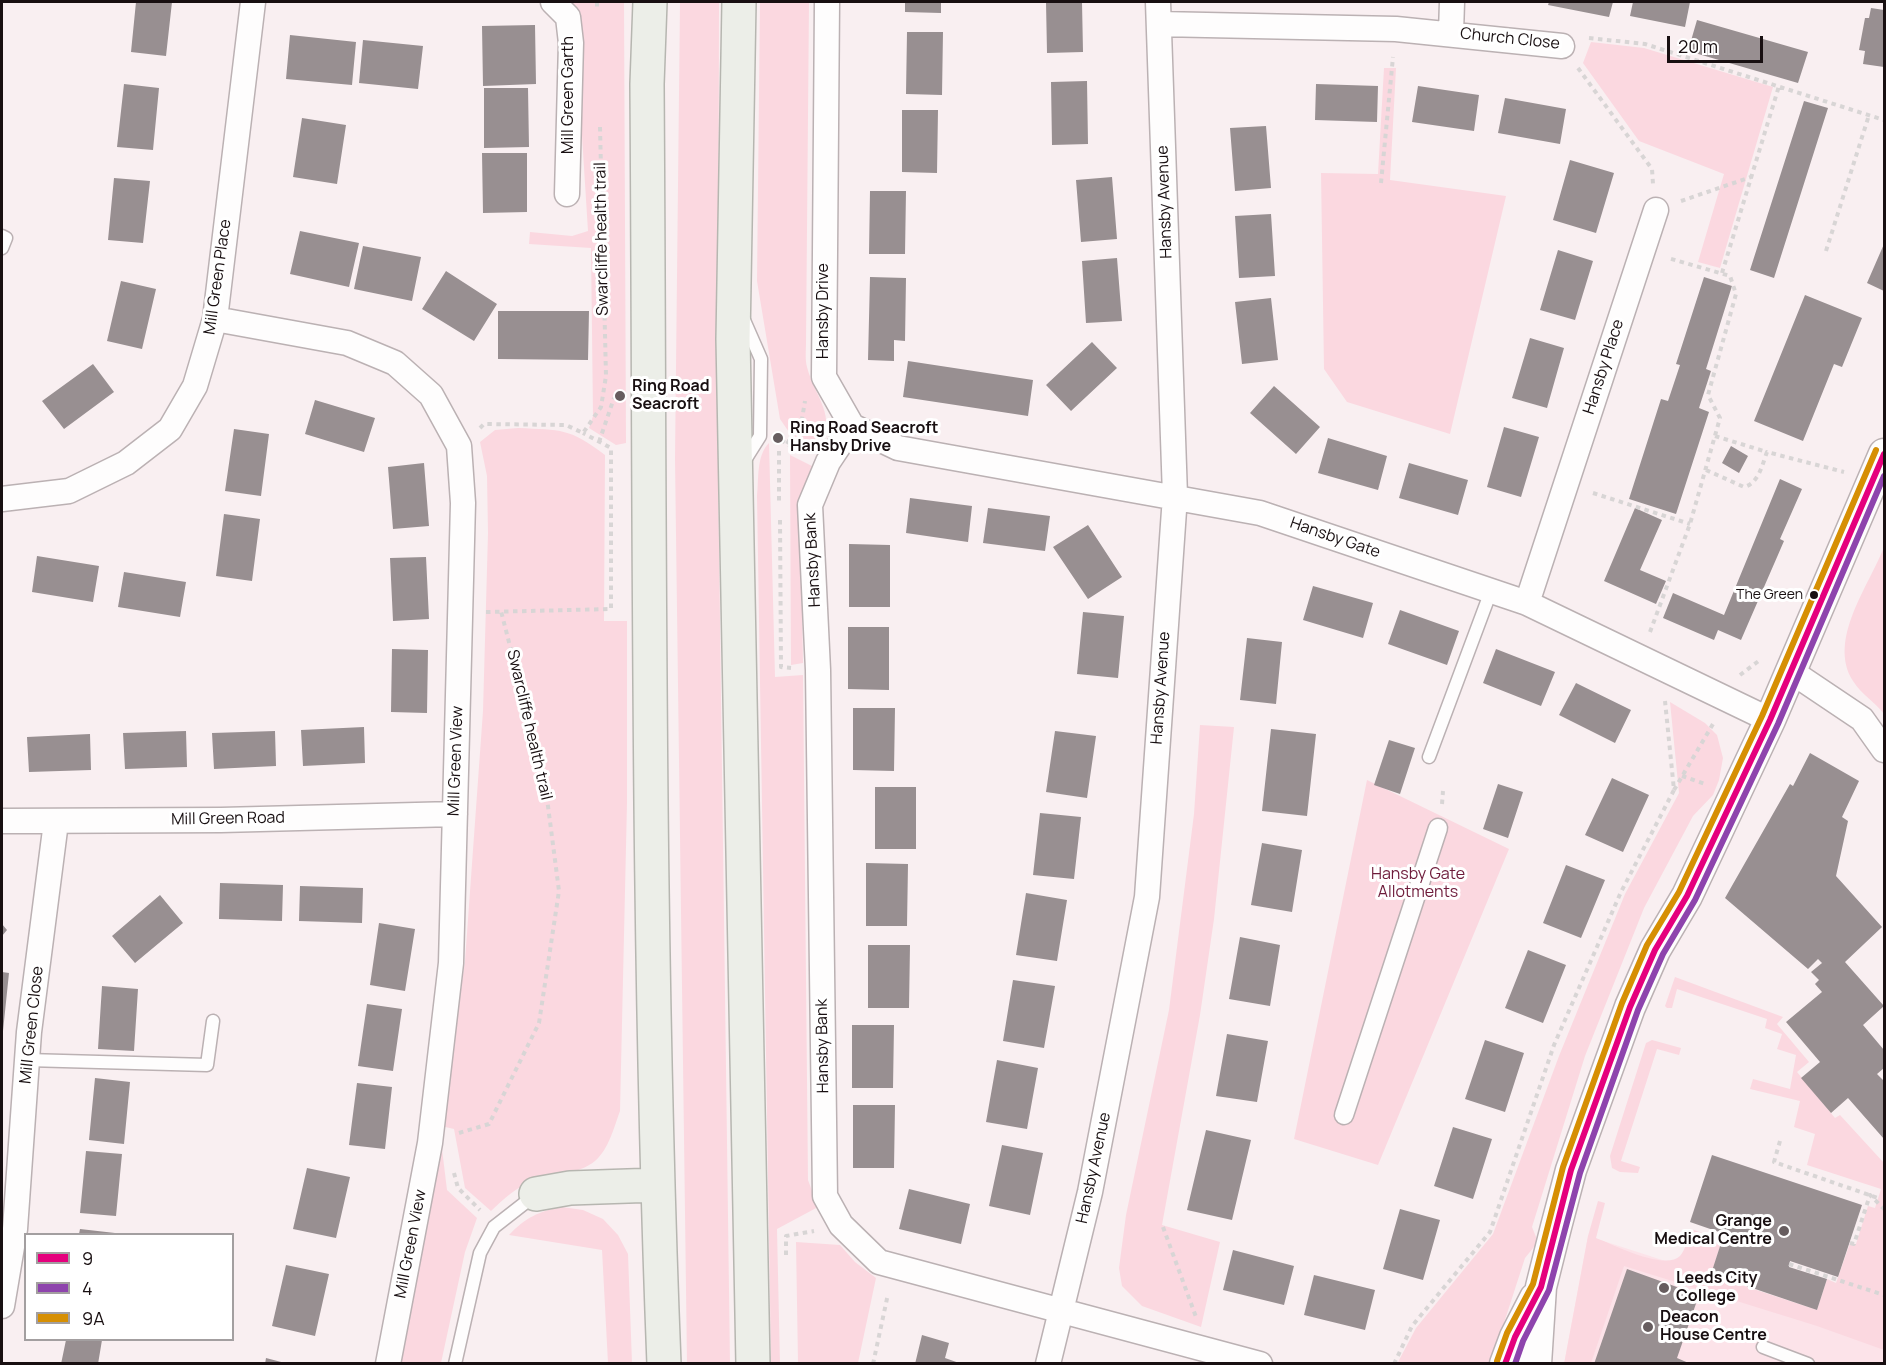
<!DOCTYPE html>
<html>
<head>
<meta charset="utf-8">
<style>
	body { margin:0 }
	#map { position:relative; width:1886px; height:1365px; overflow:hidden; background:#f9eff1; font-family:Manrope,sans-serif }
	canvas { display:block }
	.frame { position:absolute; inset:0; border:3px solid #180f11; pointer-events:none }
	.legend { position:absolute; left:24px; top:1233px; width:210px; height:108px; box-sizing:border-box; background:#fff; border:2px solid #a39fa0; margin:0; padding:8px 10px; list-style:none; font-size:18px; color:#180f11 }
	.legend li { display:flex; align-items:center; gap:12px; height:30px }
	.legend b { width:30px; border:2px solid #a39fa0 }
	.scale { position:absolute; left:1667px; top:36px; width:96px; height:27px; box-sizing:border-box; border:3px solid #180f11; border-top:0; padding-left:8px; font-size:18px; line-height:21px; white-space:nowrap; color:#180f11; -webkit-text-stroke:4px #fff; paint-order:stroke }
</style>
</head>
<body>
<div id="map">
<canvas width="1886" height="1365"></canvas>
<div class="frame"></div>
<ul class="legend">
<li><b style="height:8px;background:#e5007d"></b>9</li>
<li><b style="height:8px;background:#8e44ad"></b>4</li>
<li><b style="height:8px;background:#d68f03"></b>9A</li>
</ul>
<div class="scale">20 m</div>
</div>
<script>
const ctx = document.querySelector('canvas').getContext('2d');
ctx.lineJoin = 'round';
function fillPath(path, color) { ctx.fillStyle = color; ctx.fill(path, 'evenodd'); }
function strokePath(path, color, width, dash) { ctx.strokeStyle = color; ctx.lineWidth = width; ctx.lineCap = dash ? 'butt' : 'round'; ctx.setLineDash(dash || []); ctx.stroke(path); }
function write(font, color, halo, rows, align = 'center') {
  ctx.font = font + ' Manrope,sans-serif'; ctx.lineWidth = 6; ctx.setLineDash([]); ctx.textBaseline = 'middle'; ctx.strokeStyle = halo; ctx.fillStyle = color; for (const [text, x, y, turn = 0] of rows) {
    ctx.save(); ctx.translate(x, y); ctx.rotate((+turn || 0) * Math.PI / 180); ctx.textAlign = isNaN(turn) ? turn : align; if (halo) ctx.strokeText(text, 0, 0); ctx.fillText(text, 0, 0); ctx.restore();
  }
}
const built = new Path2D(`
	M1588,1236l229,74 60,33 7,9v12h-320z`);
const green = new Path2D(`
	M565,2h59l2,441 -10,2 -27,-17 4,-12 -2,-168 -62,-4 1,-12 42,4 16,-5 -6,-95v-92z
	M680,2h39l-1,471 12,891 -43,-1 -12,-904z
	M760,2h49l-3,341c0,7 -1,17 1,24 8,31 31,48 12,82l-28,-14 -11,-16 -23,-138z
	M1591,42l53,6 129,39 -53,181 -22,-6 26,-88 -85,-33 -56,-78z
	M1384,68h12l-6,112 116,16 -56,238 -103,-32 -23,-33 -3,-196 57,1z
	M518,428c43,2 52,0 87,27l-1,166h23v182l-7,308c-6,16 -11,38 -25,50 -17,14 -43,13 -62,20 -17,6 -29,18 -42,30l-26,-23 -11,-59 -13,-3 24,-165 18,-250 5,-178 -1,-57 -7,-34 15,-12z
	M769,443l6,234 28,-2 5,505 10,27 -41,22 3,135 -9,-1 -14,-867c2,-16 -1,-40 12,-53z
	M790,455l22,11 -12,41 3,156 -12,2z
	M1884,547v167c-9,-12 -22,-19 -31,-33 -26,-41 16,-95 31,-134z
	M1670,702l35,21 12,12 6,23 -4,22 -6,15 -20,21 -49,92 -59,148 -53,171 6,15 -13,16 -34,105 -94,1 19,-36 77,-94 66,-178 66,-162 54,-101z
	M1200,725l34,2 -20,192 -14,96 -38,210 58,17 -19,85 -59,-21 -20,-20 -3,-18 7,-53 43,-205 25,-196z
	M1367,780l142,69 -131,316 -84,-26z
	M1675,977l108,40 -6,7 32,38 -12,10 38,46 5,-3 44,48v187l-67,-24 -193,-60 -33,97 -27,1 24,-128 10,-35 7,2 -9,35c18,7 69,33 84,18 6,-7 8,-18 11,-27l31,11 -11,35 106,35 10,-31 9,4 14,-40 6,1 12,-38 7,2 6,-19 -74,-24 8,-31 -21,-7 6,-26 -50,-12 3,-10 37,10 6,-34 -19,-6 5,-15 -17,-6 2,-9 -90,-30 -5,19h-5l-2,-2z
	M1652,1040l29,8 -2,7 -22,-6 -36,112 19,6 -2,6 -18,-1 -8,-4 -2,-12 36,-113z
	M442,1149l5,41 30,28 -12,34 -24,111 -42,1z
	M562,1207l21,3 20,9 15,16 10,19 4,109h-24l-6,-113 -93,-15c16,-17 30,-24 53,-28z
	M796,1242l44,3 15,17 21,16 -18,85h-60z`);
const building = new Path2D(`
	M136,2h36l-6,54 -35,-4z
	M905,2h36v11l-36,-1z
	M1046,2h36l1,50 -36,1z
	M1549,2h64l-4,15 -61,-12z
	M1633,2h57l-5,25 -55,-11z
	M1871,8l13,2v57l-21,-3 2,-13 -6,-1 6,-32h4z
	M1697,20l111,32 -10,31 -110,-32z
	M535,25l1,59 -53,2 -1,-60z
	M907,32h36l-1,63 -36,-1z
	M290,35l66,7 -4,43 -66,-6z
	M363,40l60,6 -5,43 -59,-6z
	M1087,81l1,63 -36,1 -1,-63z
	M124,84l35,4 -6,62 -36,-3z
	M1316,84l62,2 -1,36 -62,-2z
	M1418,86l61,9 -5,36 -62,-9z
	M484,88h44l1,59 -45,1z
	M1505,98l61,11 -6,35 -62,-11z
	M1804,101l24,7 -54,170 -24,-8z
	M902,110h36l-1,63 -35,-1z
	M302,118l44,7 -9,59 -44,-7z
	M1266,126l5,62 -36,3 -5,-63z
	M482,153h45v59l-44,1z
	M1570,160l44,13 -18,60 -43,-13z
	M1112,177l5,62 -36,3 -5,-62z
	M114,178l36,3 -7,62 -35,-3z
	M870,191h36l-1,63h-36z
	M1271,214l4,62 -36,2 -4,-62z
	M300,231l59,12 -10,44 -59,-13z
	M1884,244v47l-17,-8z
	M363,246l58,11 -9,44 -58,-12z
	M1558,250l35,11 -18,59 -35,-10z
	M1117,258l5,63 -36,2 -4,-62z
	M446,271l51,33 -23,37 -52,-32z
	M870,277l36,1 -1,63 -11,-1v21l-26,-1z
	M1704,277l28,9 -26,83 5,2 -12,37 10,4 -33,102 -47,-15 32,-100 7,2 12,-36 -4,-1z
	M121,281l35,8 -14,60 -35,-8z
	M1805,295l57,23 -20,49 -8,-3 -31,77 -49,-20z
	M1271,298l7,62 -36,4 -7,-62z
	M498,311h91l-1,49 -90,-1z
	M1530,338l34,10 -17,60 -35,-10z
	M1092,342l25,26 -46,43 -25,-26z
	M908,361l125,19 -5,36 -125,-19z
	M93,364l21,28 -50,37 -22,-28z
	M1274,386l46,41 -24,27 -46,-41z
	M315,400l60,18 -11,34 -59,-18z
	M1504,427l35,10 -18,60 -34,-10z
	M234,429l35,5 -8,62 -36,-5z
	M1328,438l59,18 -9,34 -60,-17z
	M1731,446l17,10 -9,17 -17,-10z
	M424,463l5,63 -36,3 -5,-62z
	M1409,463l59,17 -10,35 -59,-17z
	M1780,479l22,10 -22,50 4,2 -43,99 -23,-10 -4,10 -51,-22 10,-25 51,22z
	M910,498l62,8 -4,36 -62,-9z
	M988,508l62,8 -5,35 -62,-8z
	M1635,508l27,12 -22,50 26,11 -10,23 -52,-23z
	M224,514l36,5 -8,62 -36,-5z
	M1088,525l34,52 -34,22 -35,-52z
	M849,544l41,1v62h-41z
	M37,556l62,10 -6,36 -61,-10z
	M426,557l3,62 -36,2 -3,-63z
	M124,572l62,10 -6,35 -62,-10z
	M1313,586l60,17 -10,35 -60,-18z
	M1400,610l59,21 -12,34 -59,-21z
	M1083,612l41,4 -6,62 -41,-4z
	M848,627h41v63l-41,-1z
	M1247,638l35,4 -6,62 -36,-4z
	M392,649l36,1 -1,63 -36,-1z
	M1496,649l59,23 -14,34 -58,-23z
	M1576,683l55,27 -16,33 -56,-28z
	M853,708h42l-1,63 -41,-1z
	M364,727l1,36 -62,3 -2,-36z
	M1271,729l45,5 -9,82 -45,-5z
	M186,731l1,36 -62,2 -2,-36z
	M275,731l1,35 -62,3 -2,-36z
	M1055,731l41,5 -9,62 -41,-6z
	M90,734l1,36 -62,2 -2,-35z
	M1389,740l26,8 -15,46 -26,-9z
	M1810,753l49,28 -17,36 6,4 -12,55 46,51 -37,35 39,44 -21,19 21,25v18l-7,6 7,7v58l-36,-41 -17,15 -30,-35 19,-16 -34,-40 36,-30 -7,-8 4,-4 -8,-8 11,-9 -4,-4 -10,10 -83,-71 65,-114 3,2z
	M1612,778l37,17 -26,57 -38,-17z
	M1498,784l25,8 -15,46 -25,-9z
	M875,787h41v62h-41z
	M1040,813l41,4 -7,62 -41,-4z
	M1262,843l40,7 -10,62 -41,-7z
	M866,863l42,1 -1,62h-41z
	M1566,865l39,15 -24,58 -38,-15z
	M220,883l63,2 -1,36 -63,-2z
	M300,886l63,2 -1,35 -63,-2z
	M1026,893l41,7 -10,61 -41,-6z
	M160,895l23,28 -48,40 -23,-27z
	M379,923l36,6 -10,62 -35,-6z
	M2,924l5,6 -5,6z
	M1240,937l40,8 -10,61 -41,-7z
	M868,945h42l-1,63h-41z
	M1528,950l38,15 -23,58 -38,-15z
	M2,972l7,1 -6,58h-1z
	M1013,980l42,6 -11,62 -41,-7z
	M102,986l36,3 -4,62 -36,-2z
	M367,1004l35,5 -9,62 -35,-5z
	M852,1025h42l-1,63h-41z
	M1227,1034l41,7 -11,61 -41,-6z
	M1485,1040l39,13 -19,59 -40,-13z
	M997,1060l41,8 -11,61 -41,-7z
	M95,1078l35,4 -6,62 -35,-4z
	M357,1083l35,4 -7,62 -36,-4z
	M853,1105h42l-1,63h-41z
	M1453,1127l39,12 -19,60 -39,-13z
	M1206,1130l45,10 -19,80 -45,-10z
	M1002,1145l41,8 -13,62 -41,-9z
	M86,1151l36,3 -6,62 -36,-3z
	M1712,1155l150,50 -24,72 -48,-16 -1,6 38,12 -10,31 -106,-36 11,-34 21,7 2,-6 -55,-19z
	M307,1168l43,9 -14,61 -43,-9z
	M909,1189l61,15 -9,40 -62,-15z
	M1400,1209l40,11 -17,60 -40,-11z
	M80,1229l35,4v1h-36z
	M1233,1250l61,16 -10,39 -61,-15z
	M286,1265l43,9 -14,62 -43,-10z
	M1627,1269l72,26 -22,63 14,6h-97z
	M1314,1275l61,15 -10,40 -61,-15z
	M922,1335l27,8 -4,15 17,6h-47z
	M66,1340h36l-4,24h-37z
	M266,1358l19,5v1h-20z`);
const path = new Path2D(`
	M597,2v9
	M1589,38l56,6 239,76
	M1578,68l74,101 1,15
	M1381,183l12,-126
	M1681,201l70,-24
	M1826,251l43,-136
	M1722,273l57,-187
	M480,428l4,-4 82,1 17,8 18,-26 5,-31 -6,-249
	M1715,436l52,16
	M781,440l22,14
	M599,442l15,-44
	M787,444l15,-25 3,-18
	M779,451v52
	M1706,470l38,17c15,-4 18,-22 23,-35l77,20
	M1593,493l97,31
	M780,520l1,147 10,1
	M486,612l125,-3v-161l-28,-15
	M1650,632l40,-108 30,-106 -12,-23 28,-101 -6,-18 -62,-18
	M1740,675l20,-15
	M1682,776l23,8
	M1674,790l39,-66
	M1442,804l1,-13
	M459,1133l30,-9 50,-101 20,-132 -14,-108 -44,-172
	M1780,1141l-6,21 104,36
	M454,1173l4,15 22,22
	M1163,1227l33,90
	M1850,1243l4,1 16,-49 14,14
	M786,1255v-19l28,-5
	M1789,1264l95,31
	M873,1364l15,-70
	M1394,1364l18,-38 78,-94 64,-187 67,-153 53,-102 -9,-89`);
const service = new Path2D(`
	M2,236l4,2 -4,10
	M743,463l17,-27 1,-77 -18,-41
	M1429,757l62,-166
	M27,1060l180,5 6,-44
	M1763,1347l45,17
	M455,1364l25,-111 14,-26 41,-32`);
const pedestrian = new Path2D(`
	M1344,1115l94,-287`);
const minor = new Path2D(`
	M553,2l15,15 3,26 -4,151
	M827,2l-3,375 28,49 46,22 362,65 267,90 243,117
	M1159,24l237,5 166,17
	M1451,33l1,-31
	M215,319l132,24 48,20 36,32 28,51 4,57 -12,460 -21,180 -42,221
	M852,426l-24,36 -18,43 8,165 7,526 16,29 38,37 381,102
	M2,499l67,-8 57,-28 44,-34 25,-43 20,-67 38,-317
	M1527,603l129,-393
	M1792,672l70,47 22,31
	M2,821l219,-1 234,-6
	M2,1306l13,-77 14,-197 27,-210
	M1048,1364l42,-172 57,-295 28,-401 -17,-494`);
const tertiary = new Path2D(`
	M1505,1364l10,-27 20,-39
	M1536,1364l5,-77 15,-60 15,-57 59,-163 25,-57 32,-54 83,-176 114,-266`);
const trunk = new Path2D(`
	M650,2l-3,82c3,426 0,853 17,1280
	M739,2l-6,337 20,1025
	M536,1194l34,-6 87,-3`);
const bus1 = new Path2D(`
	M1505,1364l10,-27 26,-50 30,-117 59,-163 25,-57 32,-54 83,-176 114,-266`);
const bus2 = new Path2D(`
	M1515,1364l8,-23 26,-51 31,-117 58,-163 25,-56 32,-54 83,-176 106,-248`);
const bus3 = new Path2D(`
	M1497,1361l10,-28 26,-49 30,-117 59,-164 25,-58 32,-53 83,-176 114,-266`);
const markers = [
	[620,396,6,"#675d5f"],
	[778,438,6,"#675d5f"],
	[1814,595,5,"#180f11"],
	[1784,1231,6,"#675d5f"],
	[1664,1288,6,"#675d5f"],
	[1648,1327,6,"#675d5f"]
];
const busNames = [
	["The Green",1803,595]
];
const streetNames = [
	["Church Close",1510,39,6],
	["Mill Green Garth",569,95,-90],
	["Hansby Avenue",1165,202,-92],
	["Swarcliffe health trail",602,239,-91],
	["Mill Green Place",218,277,-82],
	["Hansby Drive",824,311,-90],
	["Hansby Place",1604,367,-72],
	["Hansby Gate",1335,538,19],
	["Hansby Bank",813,560,-93],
	["Hansby Avenue",1161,688,-86],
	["Swarcliffe health trail",529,725,77],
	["Mill Green View",456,761,-88],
	["Mill Green Road",228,819,-1],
	["Mill Green Close",32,1025,-84],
	["Hansby Bank",823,1046,-91],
	["Hansby Avenue",1094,1168,-78],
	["Mill Green View",411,1244,-79]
];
const poiNames = [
	["Ring Road",632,387],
	["Seacroft",632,405],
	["Ring Road Seacroft",790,429],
	["Hansby Drive",790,447],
	["Grange",1772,1222,"right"],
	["Medical Centre",1772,1240,"right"],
	["Leeds City",1676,1279],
	["College",1676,1297],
	["Deacon",1660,1318],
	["House Centre",1660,1336]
];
const parkNames = [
	["Hansby Gate",1418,875],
	["Allotments",1418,893]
];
fillPath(built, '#fce3e9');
fillPath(green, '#fbd8e0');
fillPath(building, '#988f91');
strokePath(service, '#bbb1b3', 15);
strokePath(pedestrian, '#bbb1b3', 21);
strokePath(minor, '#bbb1b3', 27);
strokePath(tertiary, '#bbb1b3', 33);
strokePath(trunk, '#b6b6b0', 36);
strokePath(path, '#d8d5d5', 4, [4.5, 4.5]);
strokePath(service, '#fefdfd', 12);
strokePath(pedestrian, '#fefdfd', 18);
strokePath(minor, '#fefdfd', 24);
strokePath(tertiary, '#fefdfd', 30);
strokePath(trunk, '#eceee8', 33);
strokePath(bus1, '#e5007d', 6);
strokePath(bus2, '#8e44ad', 6);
strokePath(bus3, '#d68f03', 6);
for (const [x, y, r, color] of markers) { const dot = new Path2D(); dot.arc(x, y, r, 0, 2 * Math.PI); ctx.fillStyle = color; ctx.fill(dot); strokePath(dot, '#fff', 2); }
write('14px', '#180f11', '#fff', busNames, 'right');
write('16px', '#180f11', '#fff', streetNames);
write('bold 16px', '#180f11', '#fff', poiNames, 'left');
write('16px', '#6e1b3a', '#fff', parkNames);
</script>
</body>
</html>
